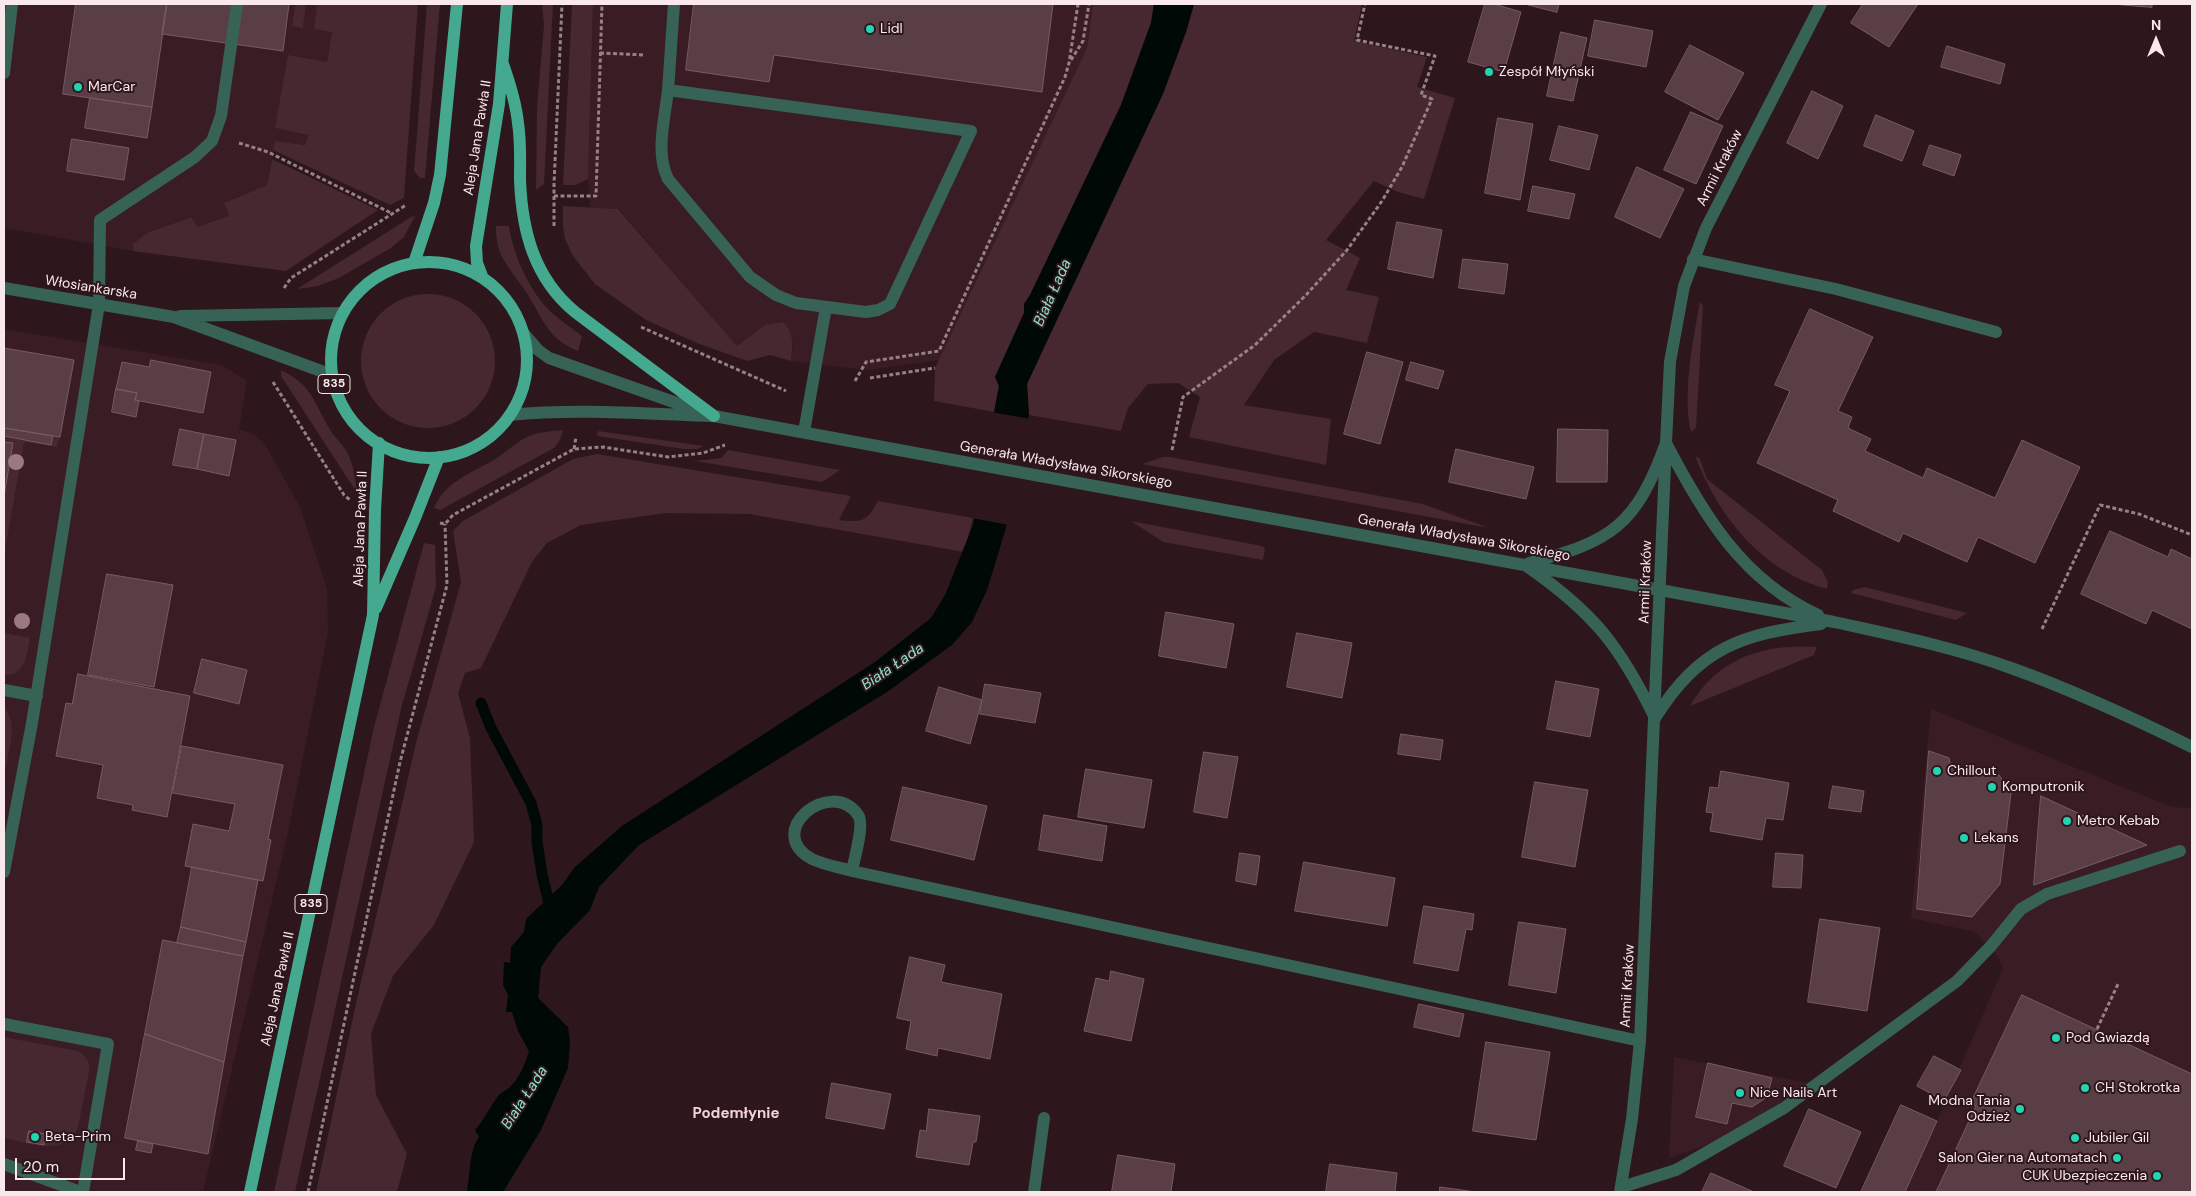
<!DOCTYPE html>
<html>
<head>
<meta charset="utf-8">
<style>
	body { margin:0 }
	#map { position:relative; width:2196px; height:1196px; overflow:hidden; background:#2d161c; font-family:"DM Sans",sans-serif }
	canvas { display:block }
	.frame { position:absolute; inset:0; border:5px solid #f9e8ec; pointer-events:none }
	.north { position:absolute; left:2131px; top:15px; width:50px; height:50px; -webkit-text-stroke:4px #2d161c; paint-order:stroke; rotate:0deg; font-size:14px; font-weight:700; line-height:20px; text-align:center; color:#f9e8ec }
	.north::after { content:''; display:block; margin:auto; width:18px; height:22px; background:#f9e8ec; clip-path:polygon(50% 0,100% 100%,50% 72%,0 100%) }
	.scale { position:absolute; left:15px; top:1158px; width:110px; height:22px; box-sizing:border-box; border:2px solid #f9e8ec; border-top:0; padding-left:6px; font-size:15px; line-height:18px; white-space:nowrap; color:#f9e8ec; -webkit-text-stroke:4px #2d161c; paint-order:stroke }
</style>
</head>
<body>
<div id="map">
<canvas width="2196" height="1196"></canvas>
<div class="frame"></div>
<div class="north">N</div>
<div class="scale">20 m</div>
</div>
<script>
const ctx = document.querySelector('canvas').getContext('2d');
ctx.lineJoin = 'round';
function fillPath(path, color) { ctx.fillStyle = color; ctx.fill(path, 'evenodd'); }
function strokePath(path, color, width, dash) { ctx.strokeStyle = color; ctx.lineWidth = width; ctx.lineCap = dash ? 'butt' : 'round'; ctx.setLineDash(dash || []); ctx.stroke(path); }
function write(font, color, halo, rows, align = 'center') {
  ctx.font = font + ' "DM Sans",sans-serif'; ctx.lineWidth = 4; ctx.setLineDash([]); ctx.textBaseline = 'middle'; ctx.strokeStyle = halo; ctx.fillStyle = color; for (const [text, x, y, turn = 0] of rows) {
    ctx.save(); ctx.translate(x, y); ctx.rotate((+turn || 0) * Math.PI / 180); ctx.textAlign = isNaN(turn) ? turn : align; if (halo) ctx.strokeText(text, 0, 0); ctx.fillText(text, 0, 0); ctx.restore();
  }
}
const built = new Path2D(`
	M4,4h291l-3,22 11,1 3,-23 11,2 15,25 -5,31 -52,66 33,6 -3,11 -30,-4 -8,44 -43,18 5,13 -33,12 -6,-11 -43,16 -13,11 -1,7 -129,-23z
	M593,4h500l-6,44 -147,312 -72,10 -77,-9 2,-18 -28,-18 -28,21 -118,-137 -29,-1 -2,-29z
	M4,329l218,36 25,16 -8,48 14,5 13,12 34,61 27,82 1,43 -40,200 -85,360h-199z
	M1931,709l241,98 20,1v384h-286l97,-224 -8,-16 -20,-20 -64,-14z
	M1674,1057l134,26 -80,55 -59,20z`);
const green = new Path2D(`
	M295,4h123l-14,194 -14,7 -117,-55 2,-9 30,4 3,-10 -33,-7 13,-73 39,7 5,-30 -18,-3 3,-23 -11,-2 -3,24 -11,-2z
	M427,4h13l-15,174h-5l-6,-7z
	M542,4h11l-9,180 -8,6 1,-83 7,-82z
	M572,4h21l-5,175 -12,6h-13z
	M1093,4h61l-3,19 -30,82 -91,190 -6,9v9l-29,64 4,9 -5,26 -60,-11 1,-33 152,-320z
	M1194,4h168l-8,37 73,16 -10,30 38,11 -31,101 -26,-7 -24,-11 -48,59 34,18 -14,32 33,7 -12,46 -53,-11 -40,28 -30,45 87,14 -5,46 -137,-28 11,-40 -22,-14 -30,1 -20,24 -7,23 -92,-16 -2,-31 159,-352z
	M272,159l106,51 -92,61 -153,-20v-7l14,-11 44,-16 6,10 32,-11 -5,-13 43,-18z
	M563,206l55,3 119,137 28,-21 19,-3c10,13 9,23 7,39l-21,-6 -23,6 -50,-18 -51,-23 -51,-36 -22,-28 -8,-17 -2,-13z
	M415,216l-11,21 -13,11 -52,30 -21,8 -21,3 114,-72z
	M496,226h13c4,29 21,66 42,86 10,9 21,16 31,24l-4,15c-31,-12 -35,-33 -52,-59 -15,-23 -31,-35 -30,-66z
	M361 361a67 67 0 1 1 134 0a67 67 0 1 1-134 0Z
	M1700,301l3,5 -7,122 -5,4c-9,-37 2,-92 9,-131z
	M281,370c27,13 31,26 44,51 5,10 13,19 20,28 9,13 10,30 12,44l-76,-117z
	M563,430l-3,10 -6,8 -114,62 -6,-2c12,-28 39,-35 63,-50 9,-6 18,-15 28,-20 12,-6 26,-7 38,-8z
	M598,431l106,15 -7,3h-13l-87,-13z
	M4,436l47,9 2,-9 7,1 -3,10 -33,-5 -20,114v-60l9,-52 -9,-2z
	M728,450l112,20 -18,12 -127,-21 26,-3z
	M597,454l254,42 -12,24c24,3 28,1 39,-19l95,17 -9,34 -215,-38 -83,-1 -85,12 -34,18 -15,19 -51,106 -16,5 -7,20 12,45 4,104 -40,83 -41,51 -22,58 5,61 31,59 -10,38h-81l41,-193 59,-256 45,-161 -8,-51 10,-10 110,-62z
	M1695,456l5,3 7,20 115,91 6,12 -1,7c-65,-17 -109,-73 -132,-133z
	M1163,457h7l253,47 66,24 -347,-64z
	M1131,521l131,25 3,2 -2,12 -100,-18z
	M424,543l11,2 1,42 -35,122 -106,483h-21l100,-465z
	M1865,587l102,26 -11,7 -105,-27 2,-3z
	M4,633l26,5c-3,16 -5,39 -26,37z
	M1817,647l-3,8 -124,51c27,-48 74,-63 127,-59z
	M4,708c16,15 3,48 0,67z
	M4,1037l74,14c9,5 12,12 11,21l-11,55c-13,31 -49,16 -74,11z`);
const water = new Path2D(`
	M1154,4h40l-8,28 -23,62 -136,290 2,31 -23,113 -19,62 -15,32 -20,23 -65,47 -248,153 -40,42 -9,23 -33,34 -16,23 -3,31 30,29 2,16 -2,25 -27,62 -38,62h-36c3,-16 2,-42 12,-55l-4,-7c10,-11 15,-24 24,-35 3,-3 7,-5 10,-7 11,-10 16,-24 20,-37l-11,-20 -6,-19h-6l2,-17 -5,-10 1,-23 6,1 1,-16 13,-15 2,-13 36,-34 13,-18 47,-41 253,-164 56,-44 14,-23 28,-70 26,-139 -4,-9 29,-64v-9l6,-9 91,-190 30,-82z`);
const pier = new Path2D(`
	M991,412l40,7 -22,106 -37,-7z`);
const stream = new Path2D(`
	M481,703l10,25 40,75 6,22v17l5,32 9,38`);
const building = new Path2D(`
	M76,4h91l-15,103 -89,-13z
	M167,4h122l-6,47 -121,-17z
	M694,4h359l-11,88 -268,-37 -5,27 -83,-12z
	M1485,4h9l27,8 -17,60 -36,-10z
	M1525,4h34l-2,8z
	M1863,4h55l-29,43 -38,-24z
	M2112,4h40v3z
	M1595,20l58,11 -7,36 -58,-11z
	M1561,32l26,6 -14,63 -26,-5z
	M1690,45l54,28 -26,47 -53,-28z
	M1947,46l58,18 -5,20 -59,-17z
	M1812,91l31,15 -25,53 -31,-16z
	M90,98l62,9 -5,31 -62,-10z
	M1691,112l32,14 -27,58 -32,-14z
	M1876,115l38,16 -12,30 -38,-15z
	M1498,118l35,6 -13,76 -35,-7z
	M1559,126l39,9 -9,35 -39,-10z
	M72,139l57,9 -5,32 -57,-9z
	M1930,145l31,10 -7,21 -31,-11z
	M1637,167l47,22 -24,49 -45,-21z
	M1533,186l42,8 -6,25 -41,-8z
	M1397,222l45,8 -9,48 -45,-9z
	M1463,259l45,5 -4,30 -45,-6z
	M1810,309l63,28 -35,74 14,6 -4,11 23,11 -6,12 58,27 4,-10 68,30 27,-58 58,27 -45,96 -57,-26 -11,25 -64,-29 -4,9 -66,-31 5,-11 -81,-37 33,-72 -15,-6z
	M4,348l70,12 -14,77 -56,-9z
	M1367,352l36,10 -23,82 -36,-10z
	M151,360l60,12 -8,41 -68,-13 2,-7 -21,-4 6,-27 27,5z
	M1411,362l33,9 -6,18 -32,-9z
	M116,389l21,4 -2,7 4,1 -3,16 -24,-5z
	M4,428l49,8 -2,9 -47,-9z
	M180,429l24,5 -7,35 -24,-4z
	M1558,429l50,1 -1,52h-50z
	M204,434l32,6 -7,36 -32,-7z
	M4,442l9,1 -9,53z
	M1456,449l78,18 -8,32 -77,-17z
	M2110,531l58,26 3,-8 21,10v70l-40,-19 -6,14 -65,-30z
	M107,574l66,11 -19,102 -66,-12z
	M1166,612l68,12 -8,44 -67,-12z
	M1297,633l55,10 -10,55 -55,-11z
	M202,659l45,11 -8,34 -45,-11z
	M78,674l112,22 -23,121 -35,-7 1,-5 -36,-7 6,-33 -47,-9 10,-53 6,1z
	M1556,681l43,8 -9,48 -43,-8z
	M985,684l56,9 -6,30 -55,-9z
	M939,687l43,13 -12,44 -44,-13z
	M1401,734l42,6 -3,20 -42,-6z
	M182,746l101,19 -15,74 3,1 -8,41 -78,-15 8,-42 36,7 6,-27 -62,-11z
	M1929,751l20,7 2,10 48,7 12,18 -11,91 -28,33 -55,-8z
	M1204,752l34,5 -11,61 -33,-6z
	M1086,769l66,11 -8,48 -66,-11z
	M1721,771l68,12 -6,37 -17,-2 -4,22 -52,-9 3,-18 -7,-1 4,-25 8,1z
	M1535,782l53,8 -13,77 -53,-10z
	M1833,786l31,5 -3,21 -32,-4z
	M903,787l84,19 -13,54 -83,-20z
	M2041,796l106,49 -113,40z
	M1044,815l63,11 -5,35 -63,-11z
	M1240,853l20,3 -4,29 -20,-4z
	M1776,853l27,2 -2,33 -28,-1z
	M1304,862l91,16 -8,48 -92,-15z
	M192,867l66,13 -12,62 -65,-15z
	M1424,906l50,8 -2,16 -6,-1 -8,42 -44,-8z
	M1820,919l60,9 -13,83 -59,-9z
	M1519,922l47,7 -10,64 -47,-8z
	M181,927l65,15 -3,14 -66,-13z
	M163,940l80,16 -19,106 -79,-28z
	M910,957l35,8 -4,17 61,12 -12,65 -52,-11 -1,8 -31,-7 5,-28 -14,-3z
	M1111,971l33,8 -13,62 -47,-10 12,-53 13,3z
	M2022,995l170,79v118h-256l40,-86 -5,-3z
	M1419,1004l45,10 -5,23 -45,-10z
	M145,1034l79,28 -16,92 -83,-16z
	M1486,1042l64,10 -14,88 -63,-9z
	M1934,1056l27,14 -17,31 -27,-15z
	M1708,1063l64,15 -5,19 -15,10 -20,-4 -5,21 -31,-7z
	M832,1083l59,11 -7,35 -58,-11z
	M1901,1105l36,16 -32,71h-44z
	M929,1109l51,7 -4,26h-3l-4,23 -53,-8 4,-27 6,1z
	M1809,1109l52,23 -25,56 -52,-22z
	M29,1131l17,3 -2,11 -17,-3z
	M138,1141l15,3 -2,9 -15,-3z
	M1118,1155l57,9 -4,28h-59z
	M1330,1164l67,9 -2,19h-69z
	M1711,1173l43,19h-52z
	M1440,1187l36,5h-36z`);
const path = new Path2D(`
	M600,53l45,2
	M1071,60l12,-19 6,-37
	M239,143l29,9 125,62
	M554,196h42l6,-192
	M554,226v-42l8,-180
	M284,288l7,-10 115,-73
	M641,327l145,64
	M870,378l65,-10
	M855,381l11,-19 73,-11 126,-274 4,-14 9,-59
	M273,382l71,113 6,5
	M574,449l2,-12
	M1172,450l11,-53 72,-52 51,-50 41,-45 35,-49 20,-34 30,-68 -11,-4 14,-39 -78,-16 8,-36
	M440,523l5,1 8,-9 121,-66 29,-2 65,10 35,-4 22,-8
	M2042,629l58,-124 39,9 53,21
	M2097,1029l21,-45
	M308,1192l92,-430 47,-177 -2,-61`);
const service = new Path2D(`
	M4,73l8,-69
	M668,90l303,41 -81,173 -12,6 -12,2 -70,-9 -20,-8 -26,-18 -82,-98c-13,-26 -3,-61 0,-89z
	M668,90l6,-86
	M1693,259l143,30 160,43
	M804,432l22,-125
	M4,690l33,6
	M4,872l28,-149 67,-419 1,-84 95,-63 17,-16 9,-25 16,-112
	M4,1024l104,20 -25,148
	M4,1164l76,28
	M1622,1187l54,-17 108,-62 173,-127 34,-35 30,-37 26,-15 133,-43`);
const minor = new Path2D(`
	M852,871c2,-12 13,-47 6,-56 -27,-39 -96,17 -46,44 12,6 27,8 40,12l788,170
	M1034,1192l10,-74
	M1620,1192l12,-73 8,-78 26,-598 4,-81 14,-76 22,-58 115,-224`);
const tertiary = new Path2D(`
	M4,288l170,29 158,58
	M180,316l163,-3
	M525,335l13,15 11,8 153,54
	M510,415c67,-7 137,-1 204,1l1120,206c59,13 119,25 177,46 62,22 122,50 181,79
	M1666,443c37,71 76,137 152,172
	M1529,563c84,-22 107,-38 137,-120
	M1528,567c66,46 92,79 127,151
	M1655,718c45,-71 86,-84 166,-94`);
const primary = new Path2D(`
	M503,64c7,20 13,39 15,59 3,19 2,38 2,57 2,51 14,98 55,132l139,104
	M331 360a98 98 0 1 1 196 0a98 98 0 1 1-196 0Z
	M414,263l20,-60 6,-28 17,-171
	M482,276l-5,-13 -1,-17 23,-142 8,-100
	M376,608l39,-90 24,-61
	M250,1192l123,-577 2,-105 4,-67`);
const trees = [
	[16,462],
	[22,621]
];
const markers = [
	[870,29,5,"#20d5b0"],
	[1489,72,5,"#20d5b0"],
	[78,87,5,"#20d5b0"],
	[1937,771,5,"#20d5b0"],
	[1992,787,5,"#20d5b0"],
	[2067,821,5,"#20d5b0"],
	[1964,838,5,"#20d5b0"],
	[2056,1038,5,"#20d5b0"],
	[2085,1088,5,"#20d5b0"],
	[1740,1093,5,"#20d5b0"],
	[2020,1109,5,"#20d5b0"],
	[35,1137,5,"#20d5b0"],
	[2075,1138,5,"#20d5b0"],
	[2117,1158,5,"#20d5b0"],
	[2157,1176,5,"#20d5b0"]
];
const shields = [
	[334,384,32],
	[311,904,32]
];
const shieldNames = [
	["835",334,384],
	["835",311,904]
];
const poiNames = [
	["Lidl",880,29],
	["Zespół Młyński",1499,72],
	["MarCar",88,87],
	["Chillout",1947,771],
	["Komputronik",2002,787],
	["Metro Kebab",2077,821],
	["Lekans",1974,838],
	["Pod Gwiazdą",2066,1038],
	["CH Stokrotka",2095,1088],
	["Nice Nails Art",1750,1093],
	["Modna Tania",2010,1101,"right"],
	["Odzież",2010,1117,"right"],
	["Beta-Prim",45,1137],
	["Jubiler Gil",2085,1138],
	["Salon Gier na Automatach",2107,1158,"right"],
	["CUK Ubezpieczenia",2147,1176,"right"]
];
const streetNames = [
	["Aleja Jana Pawła II",478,138,-81],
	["Armii Kraków",1720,168,-63],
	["Włosiankarska",91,288,9],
	["Generała Władysława Sikorskiego",1066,465,10],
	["Aleja Jana Pawła II",361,529,-88],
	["Generała Władysława Sikorskiego",1464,538,10],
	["Armii Kraków",1646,582,-88],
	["Armii Kraków",1628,986,-87],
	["Aleja Jana Pawła II",278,989,-78]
];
const waterNames = [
	["Biała Łada",1053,293,-66],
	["Biała Łada",893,667,-34],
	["Biała Łada",525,1098,-57]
];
const neighbourhoodNames = [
	["Podemłynie",736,1114]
];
fillPath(built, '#3a1c25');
fillPath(green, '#472730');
fillPath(water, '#000905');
fillPath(pier, '#2d161c');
strokePath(stream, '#000905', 11);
fillPath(building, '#593e45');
strokePath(building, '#785b62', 1);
strokePath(path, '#958186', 3, [4, 2.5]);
strokePath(service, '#376357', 12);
strokePath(minor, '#376357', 12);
strokePath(tertiary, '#376357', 12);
strokePath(primary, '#44a98f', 12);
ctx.fillStyle = '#9c7881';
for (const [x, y] of trees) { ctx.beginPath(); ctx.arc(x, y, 8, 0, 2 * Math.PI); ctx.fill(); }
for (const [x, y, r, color] of markers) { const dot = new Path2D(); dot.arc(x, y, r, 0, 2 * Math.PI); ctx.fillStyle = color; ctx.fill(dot); strokePath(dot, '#2d161c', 2); }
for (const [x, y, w] of shields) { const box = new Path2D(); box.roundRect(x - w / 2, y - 9.5, w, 19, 4); ctx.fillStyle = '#2d161c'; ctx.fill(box); strokePath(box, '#f9e8ec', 1); }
write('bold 12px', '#f9e8ec', null, shieldNames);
write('14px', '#f9e8ec', '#2d161c', poiNames, 'left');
write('14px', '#f9e8ec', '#2d161c', streetNames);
write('italic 15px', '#8ee2ca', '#2d161c', waterNames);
write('bold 15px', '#f3d1d9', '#2d161c', neighbourhoodNames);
</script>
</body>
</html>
